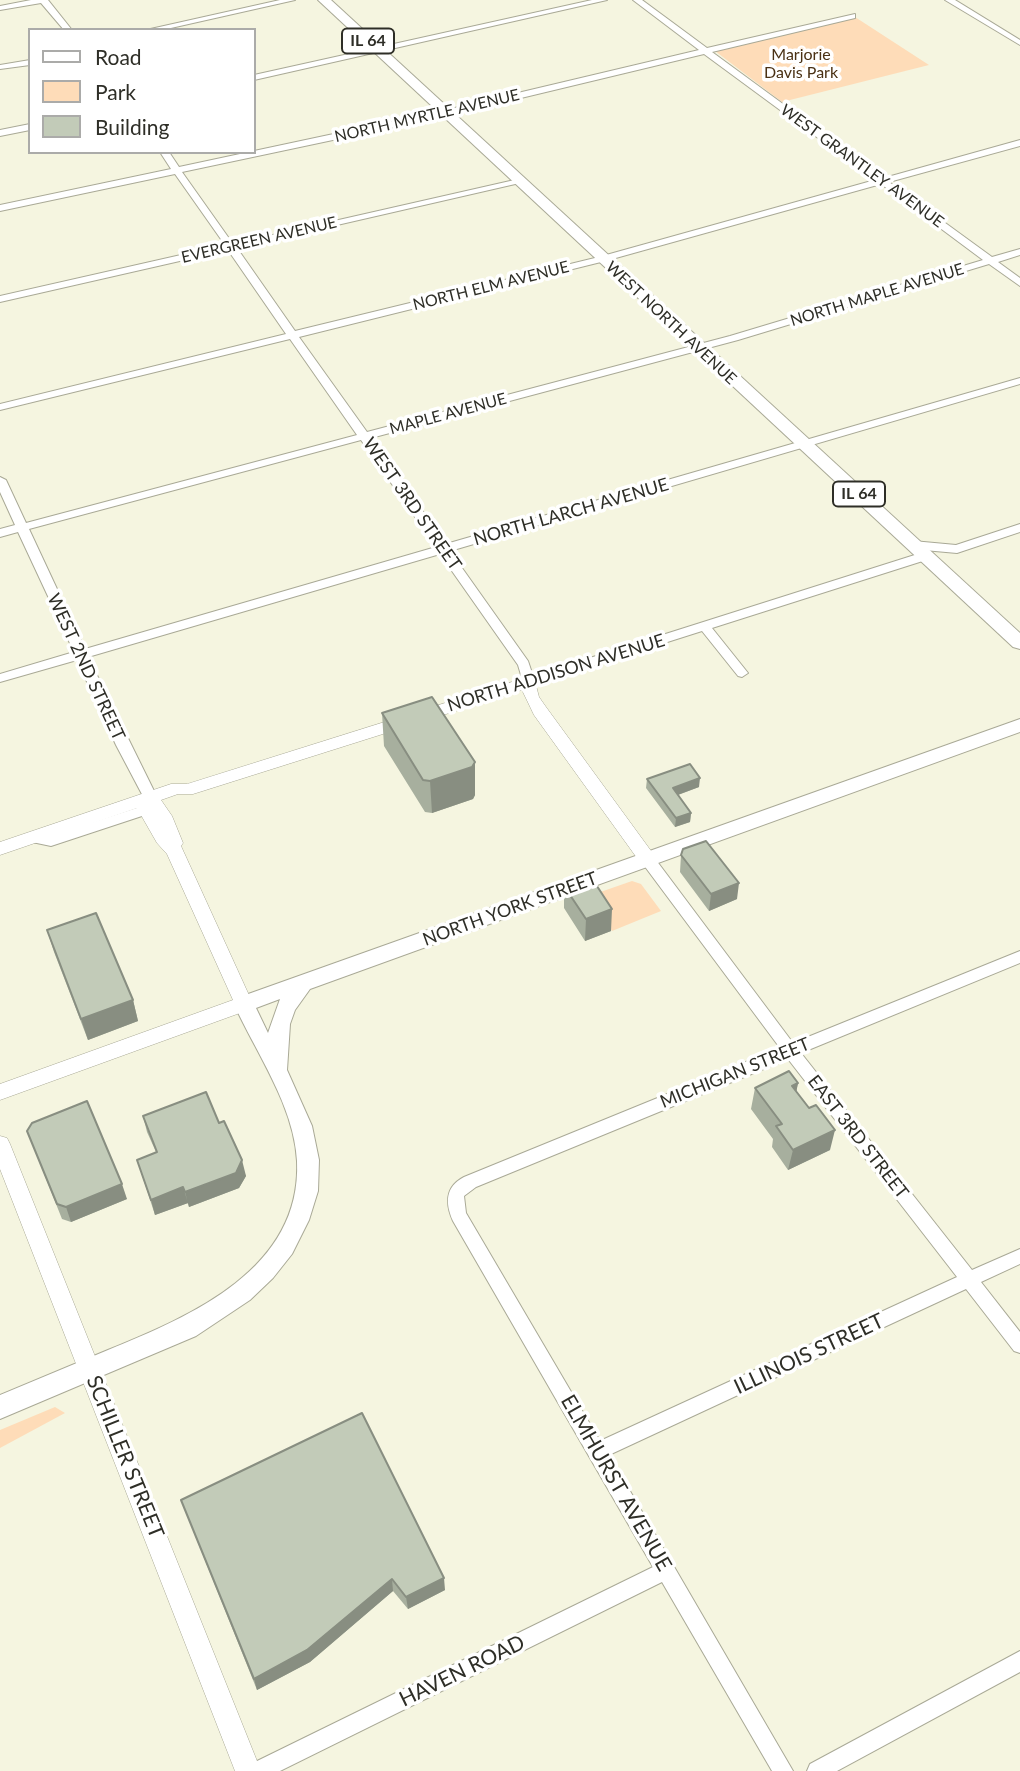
<!DOCTYPE html>
<html>
<head>
<meta charset="utf-8">
<style>
	body { margin:0 }
	#map { position:relative; width:1020px; height:1771px; overflow:hidden; background:#f5f5e0; font-family:Lato,sans-serif }
	canvas { display:block }
	.legend { position:absolute; left:28px; top:28px; width:228px; height:126px; box-sizing:border-box; background:#fff; border:2px solid #ababa9; margin:0; padding:9px 12px; list-style:none; font-size:21px; color:#2e2e27 }
	.legend li { display:flex; align-items:center; gap:14px; height:35px }
	.legend b { width:35px; border:2px solid #ababa9 }
</style>
</head>
<body>
<div id="map">
<canvas width="1020" height="1771"></canvas>
<ul class="legend">
<li><b style="height:9px;background:#fff"></b>Road</li>
<li><b style="height:19px;background:#fedcb8"></b>Park</li>
<li><b style="height:19px;background:#c2cbb8"></b>Building</li>
</ul>
</div>
<script>
const ctx = document.querySelector('canvas').getContext('2d');
ctx.lineJoin = 'round';
function fillPath(path, color) { ctx.fillStyle = color; ctx.fill(path, 'evenodd'); }
function strokePath(path, color, width, dash) { ctx.strokeStyle = color; ctx.lineWidth = width; ctx.lineCap = dash ? 'butt' : 'round'; ctx.setLineDash(dash || []); ctx.stroke(path); }
function write(font, color, halo, rows, align = 'center') {
  ctx.font = font + ' Lato,sans-serif'; ctx.lineWidth = 7; ctx.setLineDash([]); ctx.textBaseline = 'middle'; ctx.strokeStyle = halo; ctx.fillStyle = color; for (const [text, x, y, turn = 0] of rows) {
    ctx.save(); ctx.translate(x, y); ctx.rotate((+turn || 0) * Math.PI / 180); ctx.textAlign = isNaN(turn) ? turn : align; if (halo) ctx.strokeText(text, 0, 0); ctx.fillText(text, 0, 0); ctx.restore();
  }
}
const green = new Path2D(`
	M855,17l74,48 -147,37 -67,-51z
	M632,881l9,3 20,27 -49,20 -23,-35z
	M55,1407l10,6 -65,35v-18z`);
const minor = new Path2D(`
	M31,0h17l24,30h-8l-23,-27 -41,7v-4z
	M280,0h15l-133,30h-16z
	M592,0h15l-353,80v-5z
	M633,0h9l65,48 148,-34v4l-143,34 172,126 136,-38v6l-131,36 103,75 28,-8v6l-22,7 22,16v8l-31,-22 -251,76 -367,98 75,106 574,-166v6l-570,167 78,110 5,15 388,-123 4,-1 6,4 -2,3 -217,69 36,45 -6,4 -4,-1 -36,-45 -170,54h-8l-6,-20 -78,-111 -352,103 69,140 -2,3h-10l-29,-55 -39,-85 -77,22v-8l74,-22 -56,-120 -18,5v-8l15,-4 -15,-33v-15l6,3 20,43 331,-88 -67,-96 -290,71v-6l286,-70 -58,-84 -228,52v-6l225,-51 -50,-71 -175,37v-6l171,-36 -11,-17h9l10,15 267,-57 253,-60zM704,54l171,126 -276,77 -304,74 -58,-83 287,-66 -5,-3 -286,65 -51,-72 264,-56zM881,184l102,76 -253,76 -363,96 -68,-95 306,-76zM361,440l75,107 -351,102 -56,-120z
	M945,0h10l65,40v5z
	M30,60v5l-30,4v-4z
	M30,124v6l-30,6v-6z
	M1020,524v8l-63,21 -44,-4 -6,-4 6,-4 43,4z
	M146,805l5,2 2,3 -2,3 -100,33 -19,-4 -2,-4 7,-5 14,3z
	M648,855l5,1 140,187 227,-92v12l-219,90 171,217 48,-21v15l-39,18 39,50v21l-6,-2 -48,-62 -357,166 184,316h-21l-110,-189 -382,189h-32l3,-7 402,-197 -200,-346c-8,-18 -8,-34 11,-44l316,-129 -137,-184 -2,-4zM788,1059l169,218 -357,164 -134,-228 -2,-17 12,-9z
	M1020,1651v21l-183,99h-30l3,-7z`);
const tertiary = new Path2D(`
	M528,677l6,1 5,19 7,10 108,148 3,5 -3,5h-12l-108,-150 -12,-25 -329,104h-15l-17,6 11,16 11,27 -2,3 72,158 -2,5 -251,91v-16l233,-84 -66,-146 -10,-11 -20,-35 -137,47v-13l171,-58h16z
	M0,1136l7,2 3,6 251,627h-26l-235,-602z`);
const secondary = new Path2D(`
	M1020,719v13l-710,257 -15,21 -5,14 -3,46 25,56 7,34 -1,31 -9,29 -17,34 -19,24 -23,22 -54,36 -196,83v-24c36,-15 72,-30 108,-45 83,-34 194,-81 189,-189 -3,-56 -41,-108 -63,-157l3,-6zM280,999l-12,34 -12,-25z`);
const primary = new Path2D(`
	M318,0h13l689,633v16l-7,-2z`);
const wall = new Path2D(`
	M382,713l93,82 -2,4 -41,14 -7,-1 -41,-66z
	M647,779l52,8 -21,8 13,18 -1,9 -15,5 -29,-39z
	M681,855l56,44 -28,12 -29,-39z
	M564,886l47,45 -26,10 -21,-33z
	M47,930l86,70 5,21 -50,19 -34,-88z
	M798,1083l-2,9 34,58 -42,20 -16,-23 1,-8 -22,-30 4,-21z
	M143,1116l76,7 27,53 -7,12 -50,19 -1,-4 -33,12 -18,-55 19,-8 -9,-20z
	M27,1131l100,68 -56,23 -9,-3z
	M186,1513l259,77 -37,19 -15,-18 -83,71 -53,28z`);
const shadedWall = new Path2D(`
	M475,762v33l-2,4 -41,14 -2,-32z
	M700,778l-1,9 -27,10 1,-9z
	M691,813l-1,9 -15,5 1,-9z
	M739,883l-2,16 -28,12 2,-17z
	M612,909l-1,22 -26,10 1,-22z
	M133,1000l5,21 -50,19 -7,-21z
	M798,1083l-4,21 -2,-18z
	M835,1130l-5,20 -42,20 5,-20z
	M242,1160l4,16 -7,12 -50,19 -4,-15z
	M122,1184l5,15 -56,23 -5,-15z
	M183,1187l5,16 -33,12 -4,-15z
	M444,1578l1,12 -37,19 -2,-12z
	M392,1579l1,12 -83,71 -53,28 -3,-11z`);
const building = new Path2D(`
	M432,697l43,65 -3,5 -42,14 -7,-1 -41,-67z
	M690,764l10,14 -27,10 18,25 -15,5 -29,-39z
	M706,841l33,42 -28,11 -30,-39 2,-6z
	M591,877l21,32 -26,10 -22,-33z
	M96,913l37,87 -52,19 -34,-89z
	M789,1071l9,12 -6,3 17,22 7,-3 19,25 -42,20 -17,-24 6,-2 -27,-36z
	M206,1092l13,31 5,-2 18,39 -6,13 -51,19 -2,-5 -32,13 -14,-40 20,-8 -14,-36z
	M87,1101l35,83 -56,23 -9,-3 -30,-73 5,-8z
	M362,1413l82,165 -38,19 -14,-18 -85,71 -53,29 -73,-179z`);
const shields = [
	[368,41,52],
	[859,494,52]
];
const shieldNames = [
	["IL 64",368,41],
	["IL 64",859,494]
];
const farParknames = [
	["Marjorie",801,55],
	["Davis Park",801,73]
];
const farStreetnames = [
	["NORTH MYRTLE AVENUE",427,116,-13],
	["WEST GRANTLEY AVENUE",862,166,36],
	["EVERGREEN AVENUE",259,240,-13],
	["NORTH ELM AVENUE",491,286,-14],
	["NORTH MAPLE AVENUE",877,295,-17],
	["WEST NORTH AVENUE",671,323,43],
	["MAPLE AVENUE",448,414,-15]
];
const streetNames = [
	["WEST 3RD STREET",412,504,55],
	["NORTH LARCH AVENUE",571,512,-16],
	["WEST 2ND STREET",86,667,65],
	["NORTH ADDISON AVENUE",556,673,-17],
	["NORTH YORK STREET",510,909,-20],
	["MICHIGAN STREET",735,1073,-22],
	["EAST 3RD STREET",858,1137,52]
];
const nearStreetnames = [
	["ILLINOIS STREET",809,1354,-25],
	["SCHILLER STREET",125,1457,68],
	["ELMHURST AVENUE",616,1483,60],
	["HAVEN ROAD",462,1671,-26]
];
fillPath(green, '#fedcb8');
strokePath(minor, '#a9a996', 2);
strokePath(tertiary, '#a9a996', 1);
strokePath(secondary, '#a9a996', 2);
strokePath(primary, '#a9a996', 2);
fillPath(minor, '#fff');
fillPath(tertiary, '#fff');
fillPath(secondary, '#fff');
fillPath(primary, '#fff');
fillPath(wall, '#a7af9e');
fillPath(shadedWall, '#888e81');
fillPath(building, '#c2cbb8');
strokePath(building, '#888e81', 2);
for (const [x, y, w] of shields) { const box = new Path2D(); box.roundRect(x - w / 2, y - 12.5, w, 25, 5); ctx.fillStyle = '#fff'; ctx.fill(box); strokePath(box, '#2e2e27', 2); }
write('bold 16px', '#2e2e27', null, shieldNames);
write('16px', '#4a3114', '#fff', farParknames);
write('16px', '#2e2e27', '#fff', farStreetnames);
write('18px', '#2e2e27', '#fff', streetNames);
write('21px', '#2e2e27', '#fff', nearStreetnames);
</script>
</body>
</html>
